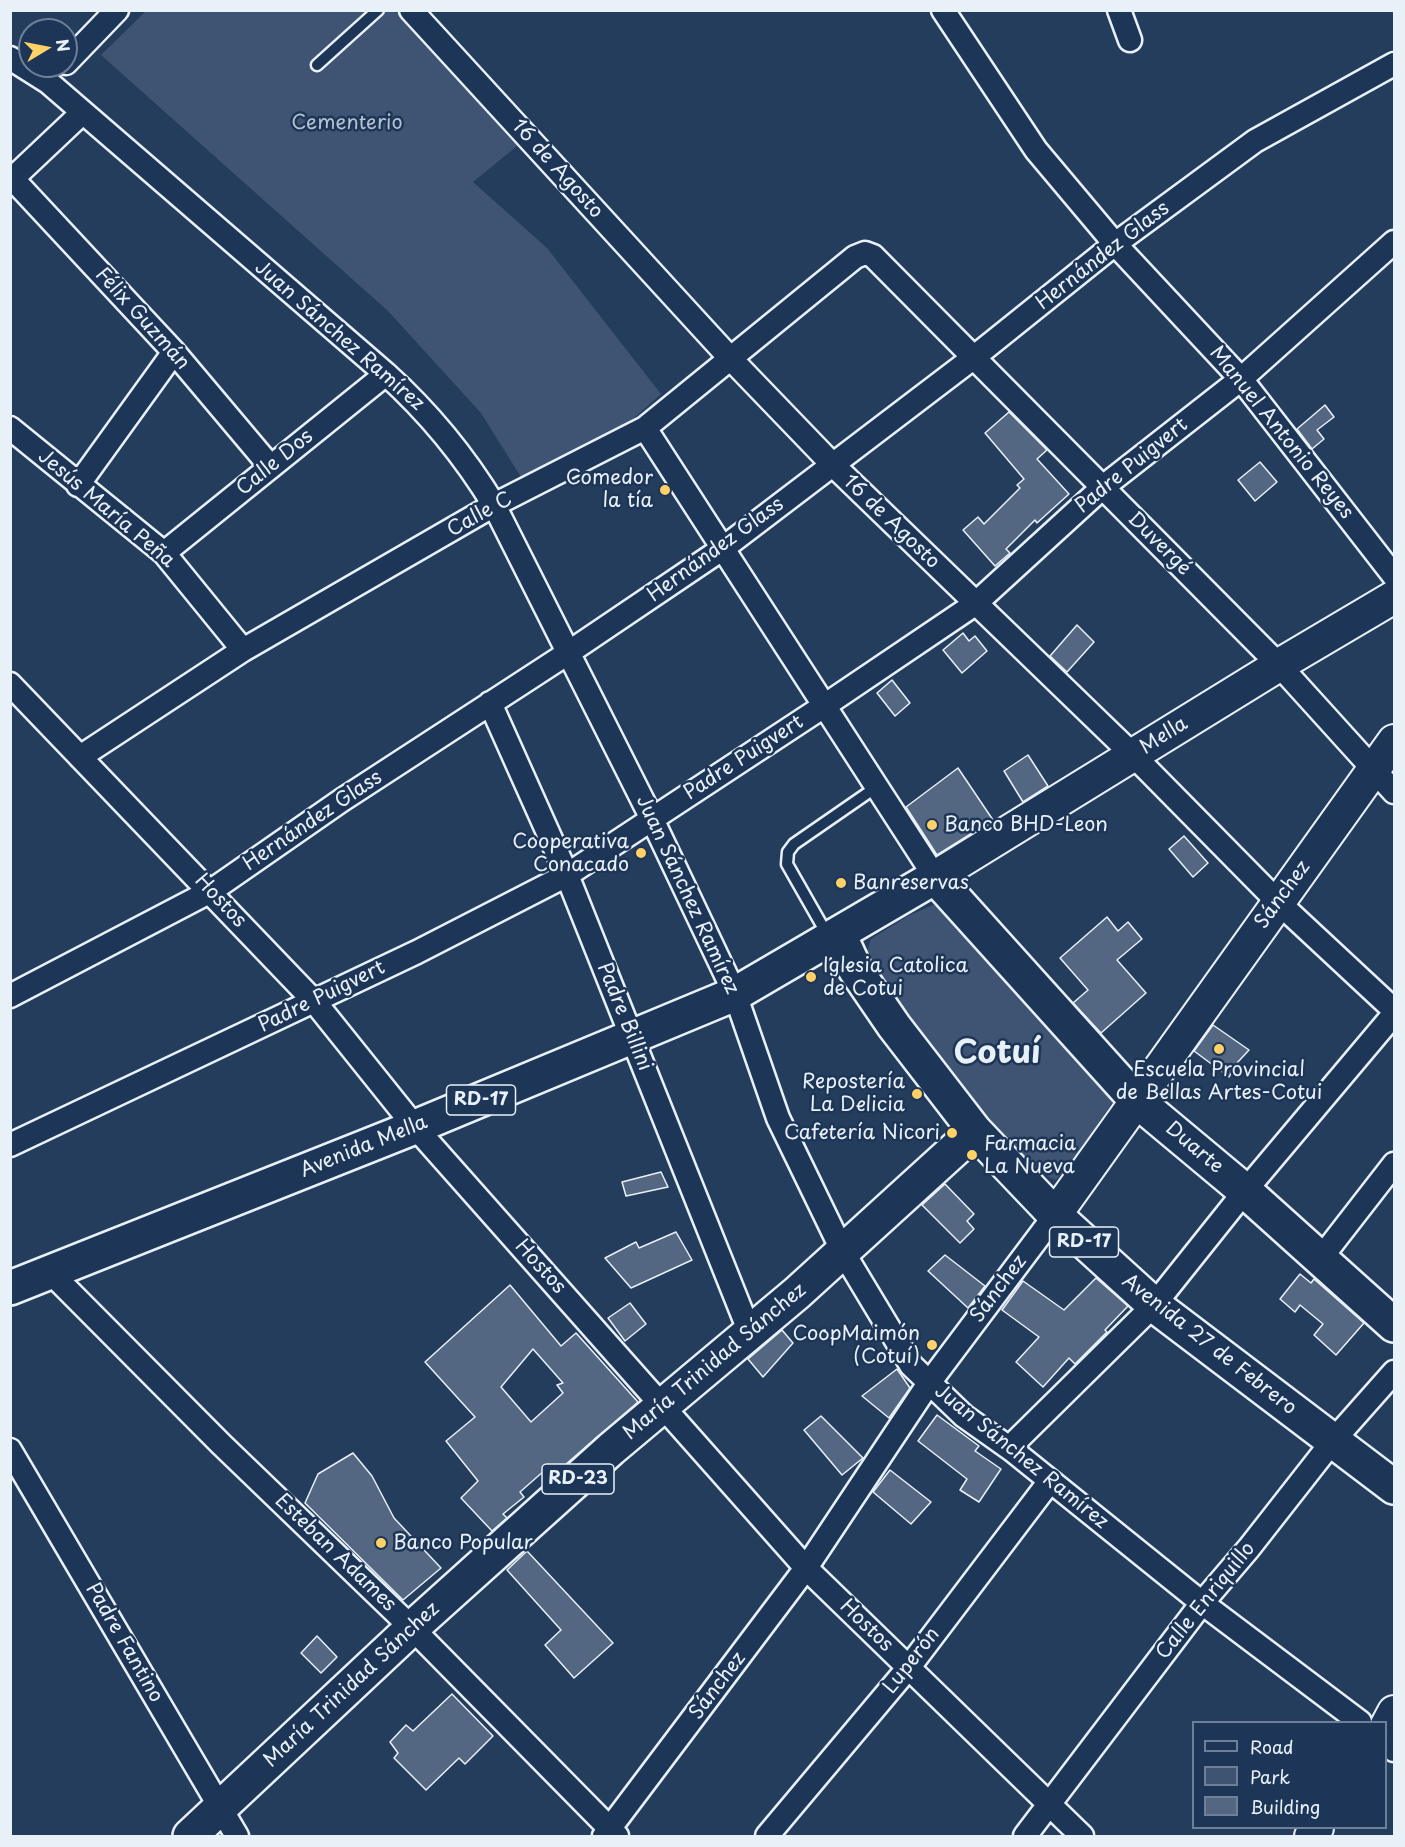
<!DOCTYPE html>
<html>
<head>
<meta charset="utf-8">
<style>
	body { margin:0 }
	#map { position:relative; width:1405px; height:1847px; overflow:hidden; background:#253d5d; font-family:"Playpen Sans",sans-serif }
	canvas { display:block }
	.frame { position:absolute; inset:0; border:12px solid #e8f1f8; pointer-events:none }
	.legend { position:absolute; left:1192px; top:1721px; width:195px; height:108px; box-sizing:border-box; background:#1d3557; border:2px solid #6e8097; margin:0; padding:8px 10px; list-style:none; font-size:18px; color:#e8f1f8 }
	.legend li { display:flex; align-items:center; gap:12px; height:30px }
	.legend b { width:30px; border:2px solid #6e8097 }
	.north { position:absolute; left:18px; top:18px; width:60px; height:60px; box-sizing:border-box; background:#1d3557; border:2px solid #6e8097; border-radius:50%; rotate:80deg; font-size:16px; font-weight:700; line-height:24px; text-align:center; color:#e8f1f8 }
	.north::after { content:''; display:block; margin:auto; width:21px; height:27px; background:#ffd166; clip-path:polygon(50% 0,100% 100%,50% 72%,0 100%) }
</style>
</head>
<body>
<div id="map">
<canvas width="1405" height="1847"></canvas>
<div class="frame"></div>
<ul class="legend">
<li><b style="height:8px;background:#1d3557"></b>Road</li>
<li><b style="height:16px;background:#3e5472"></b>Park</li>
<li><b style="height:16px;background:#536782"></b>Building</li>
</ul>
<div class="north">N</div>
</div>
<script>
const ctx = document.querySelector('canvas').getContext('2d');
ctx.lineJoin = 'round';
function fillPath(path, color) { ctx.fillStyle = color; ctx.fill(path, 'evenodd'); }
function strokePath(path, color, width, dash) { ctx.strokeStyle = color; ctx.lineWidth = width; ctx.lineCap = dash ? 'butt' : 'round'; ctx.setLineDash(dash || []); ctx.stroke(path); }
function write(font, color, halo, rows, align = 'center') {
  ctx.font = font + ' "Playpen Sans",sans-serif'; ctx.lineWidth = 5; ctx.setLineDash([]); ctx.textBaseline = 'middle'; ctx.strokeStyle = halo; ctx.fillStyle = color; for (const [text, x, y, turn = 0] of rows) {
    ctx.save(); ctx.translate(x, y); ctx.rotate((+turn || 0) * Math.PI / 180); ctx.textAlign = isNaN(turn) ? turn : align; if (halo) ctx.strokeText(text, 0, 0); ctx.fillText(text, 0, 0); ctx.restore();
  }
}
const green = new Path2D(`
	M146,11h249l122,135 -44,36 74,66 114,146 -34,30 -101,61 -45,-72 -93,-102 -287,-256z
	M942,901l45,48 107,132 20,19c-19,26 -36,57 -58,80 -57,-22 -154,-171 -190,-225l5,-16 37,-23z`);
const building = new Path2D(`
	M1325,405l9,12 -17,13 7,9 -12,10 -15,-20z
	M1009,412l38,38 -10,9 32,35 -32,29 -2,-3 -29,29 4,4 -15,13 -32,-36 15,-13 6,7 36,-36 -3,-3 7,-6 -39,-46z
	M1260,462l17,20 -22,19 -17,-21z
	M1077,625l17,17 -27,30 -17,-16z
	M963,633l6,8 6,-5 12,15 -25,22 -19,-23z
	M892,680l18,23 -15,13 -18,-23z
	M1028,755l20,31 -25,16 -19,-31z
	M958,768l35,52 -56,35 -31,-48z
	M1184,836l24,27 -15,14 -24,-28z
	M1107,917l11,14 10,-9 14,17 -25,21 29,33 -45,40 -28,-30 15,-13 -28,-32z
	M1213,1025l36,25 -12,13 -8,14 -35,-26z
	M661,1172l7,15 -42,9 -4,-14z
	M945,1184l29,30 -7,7 7,8 -14,14 -38,-38z
	M676,1232l16,28 -61,28 -26,-30 31,-16 3,6z
	M945,1255l40,31 -17,22 -40,-37z
	M1300,1274l11,9 3,-4 50,44 -28,32 -22,-20 9,-11 -23,-19 -5,7 -15,-13z
	M1096,1278l32,28 -23,24 2,2 -32,32 -6,-6 -26,29 -27,-25 23,-25 -37,-27 21,-29 41,29z
	M510,1285l51,61 15,-13 62,69 -87,75 -6,-7 -25,22 4,5 -21,17 4,4 -15,13 -31,-33 17,-17 -32,-40 29,-24 -50,-55zM533,1349l30,34 -6,2 6,8 -32,29 -30,-35z
	M630,1303l16,21 -21,17 -17,-23z
	M782,1330l11,13 -30,34 -15,-18z
	M897,1369l13,19 -21,30 -27,-22z
	M937,1415l42,31 -4,5 26,18 -22,33 -19,-12 7,-11 -49,-38z
	M821,1416l42,42 -21,17 -38,-45z
	M353,1453l19,23 22,42 47,50 -38,32 -98,-97 13,-29z
	M890,1470l41,32 -20,22 -38,-32z
	M527,1551l86,92 -39,35 -29,-33 16,-15 -54,-60z
	M317,1636l20,21 -16,16 -20,-20z
	M452,1694l41,42 -28,28 -6,-6 -33,32 -32,-32 4,-5 -8,-11 16,-17 7,6z`);
const lane = new Path2D(`
	M317,65l61,-55
	M828,936l-41,-72 1,-12 6,-8 81,-56`);
const street = new Path2D(`
	M411,10l319,348 102,106 301,291 145,147 116,108
	M943,10l93,140 79,94 126,135 153,197
	M1119,10l11,30
	M10,58l38,24 338,292c42,38 79,83 108,131l157,312 84,177 43,124 65,134 68,113 53,51 48,34 190,153 158,119
	M66,63l51,-53
	M10,176l164,176 96,114
	M10,181l72,-68
	M10,428l154,125 79,97
	M645,428l290,449
	M78,485l96,-133
	M164,553l222,-179
	M10,684l304,317 101,126 391,441 276,268
	M490,703l77,172 183,458
	M80,757l163,-107 251,-145 151,-77 210,-171 10,-4 8,3 406,409 115,127
	M10,996l201,-105 131,-91 226,-147 154,-104 251,-191 142,-114 140,-103 139,-77
	M10,1145l407,-193 150,-77 257,-169 151,-102 128,-117 138,-108 153,-137
	M1321,1258l73,-94
	M50,1272l171,172 191,184 205,208
	M10,1450l227,386
	M1012,1450l3,-8 139,-137 91,-114 149,-177
	M1386,1742l8,8
	M604,1836l202,-268 123,-185 126,-168
	M767,1836l142,-169 141,-186
	M1025,1836l177,-233 47,-55 83,-106 62,-70`);
const secondary = new Path2D(`
	M935,877l344,-212 115,-68
	M1055,1215l339,-474
	M1386,1727l8,-15
	M1311,1836l6,-8`);
const primary = new Path2D(`
	M839,934l16,35 39,57 81,105 80,84 99,90 240,182
	M10,1288l405,-161 320,-133 200,-117 201,223 109,91 149,134
	M190,1836l222,-208 199,-179 186,-156 178,-162`);
const markers = [
	[665,490,6,"#ffd166"],
	[932,825,6,"#ffd166"],
	[641,853,6,"#ffd166"],
	[841,883,6,"#ffd166"],
	[811,977,6,"#ffd166"],
	[1219,1049,6,"#ffd166"],
	[917,1094,6,"#ffd166"],
	[952,1133,6,"#ffd166"],
	[972,1155,6,"#ffd166"],
	[932,1345,6,"#ffd166"],
	[381,1543,6,"#ffd166"]
];
const shields = [
	[481,1100,69],
	[1084,1242,69],
	[578,1479,72]
];
const shieldNames = [
	["RD-17",481,1100],
	["RD-17",1084,1242],
	["RD-23",578,1479]
];
const parkNames = [
	["Cementerio",347,123]
];
const streetNames = [
	["16 de Agosto",557,169,48],
	["Hernández Glass",1103,256,-38],
	["Félix Guzmán",142,319,48],
	["Juan Sánchez Ramírez",339,336,41],
	["Manuel Antonio Reyes",1281,433,51],
	["Calle Dos",275,463,-39],
	["Padre Puigvert",1132,466,-39],
	["Jesús María Peña",106,509,40],
	["Calle C",480,515,-29],
	["16 de Agosto",891,522,44],
	["Duvergé",1159,544,45],
	["Hernández Glass",716,550,-36],
	["Mella",1164,736,-32],
	["Padre Puigvert",744,758,-33],
	["Hernández Glass",313,821,-34],
	["Juan Sánchez Ramírez",687,895,65],
	["Sánchez",1283,895,-54],
	["Hostos",220,901,47],
	["Padre Puigvert",322,997,-26],
	["Padre Billini",624,1017,68],
	["Avenida Mella",364,1147,-22],
	["Duarte",1194,1148,40],
	["Hostos",540,1267,48],
	["Sánchez",999,1289,-53],
	["Avenida 27 de Febrero",1209,1345,38],
	["María Trinidad Sánchez",715,1362,-40],
	["Juan Sánchez Ramírez",1021,1457,39],
	["Esteban Adames",335,1553,44],
	["Calle Enriquillo",1206,1601,-51],
	["Hostos",866,1626,44],
	["Padre Fantino",124,1643,60],
	["Luperón",912,1661,-52],
	["María Trinidad Sánchez",352,1685,-43],
	["Sánchez",718,1686,-53]
];
const poiNames = [
	["Comedor",653,478],
	["la tía",653,501],
	["Banco BHD-Leon",944,825,"left"],
	["Cooperativa",629,842],
	["Conacado",629,865],
	["Banreservas",853,883,"left"],
	["Iglesia Catolica",823,966,"left"],
	["de Cotui",823,989,"left"],
	["Escuela Provincial",1219,1070,"center"],
	["de Bellas Artes-Cotui",1219,1093,"center"],
	["Repostería",905,1082],
	["La Delicia",905,1105],
	["Cafetería Nicori",940,1133],
	["Farmacia",984,1144,"left"],
	["La Nueva",984,1167,"left"],
	["CoopMaimón",920,1334],
	["(Cotuí)",920,1357],
	["Banco Popular",393,1543,"left"]
];
const townNames = [
	["Cotuí",997,1054]
];
fillPath(green, '#3e5472');
fillPath(building, '#536782');
strokePath(building, '#e8f1f8', 1.5);
strokePath(lane, '#e8f1f8', 15);
strokePath(street, '#e8f1f8', 27);
strokePath(secondary, '#e8f1f8', 36);
strokePath(primary, '#e8f1f8', 38);
strokePath(lane, '#1d3557', 10);
strokePath(street, '#1d3557', 22);
strokePath(secondary, '#1d3557', 32);
strokePath(primary, '#1d3557', 33);
for (const [x, y, r, color] of markers) { const dot = new Path2D(); dot.arc(x, y, r, 0, 2 * Math.PI); ctx.fillStyle = color; ctx.fill(dot); strokePath(dot, '#1d3557', 2); }
for (const [x, y, w] of shields) { const box = new Path2D(); box.roundRect(x - w / 2, y - 15, w, 30, 4.5); ctx.fillStyle = '#1d3557'; ctx.fill(box); strokePath(box, '#e8f1f8', 1.5); }
write('bold 18px', '#e8f1f8', null, shieldNames);
write('20px', '#b5c2d0', '#1d3557', parkNames);
write('20px', '#e8f1f8', '#1d3557', streetNames);
write('20px', '#e8f1f8', '#1d3557', poiNames, 'right');
write('bold 32px', '#e8f1f8', '#1d3557', townNames);
</script>
</body>
</html>
